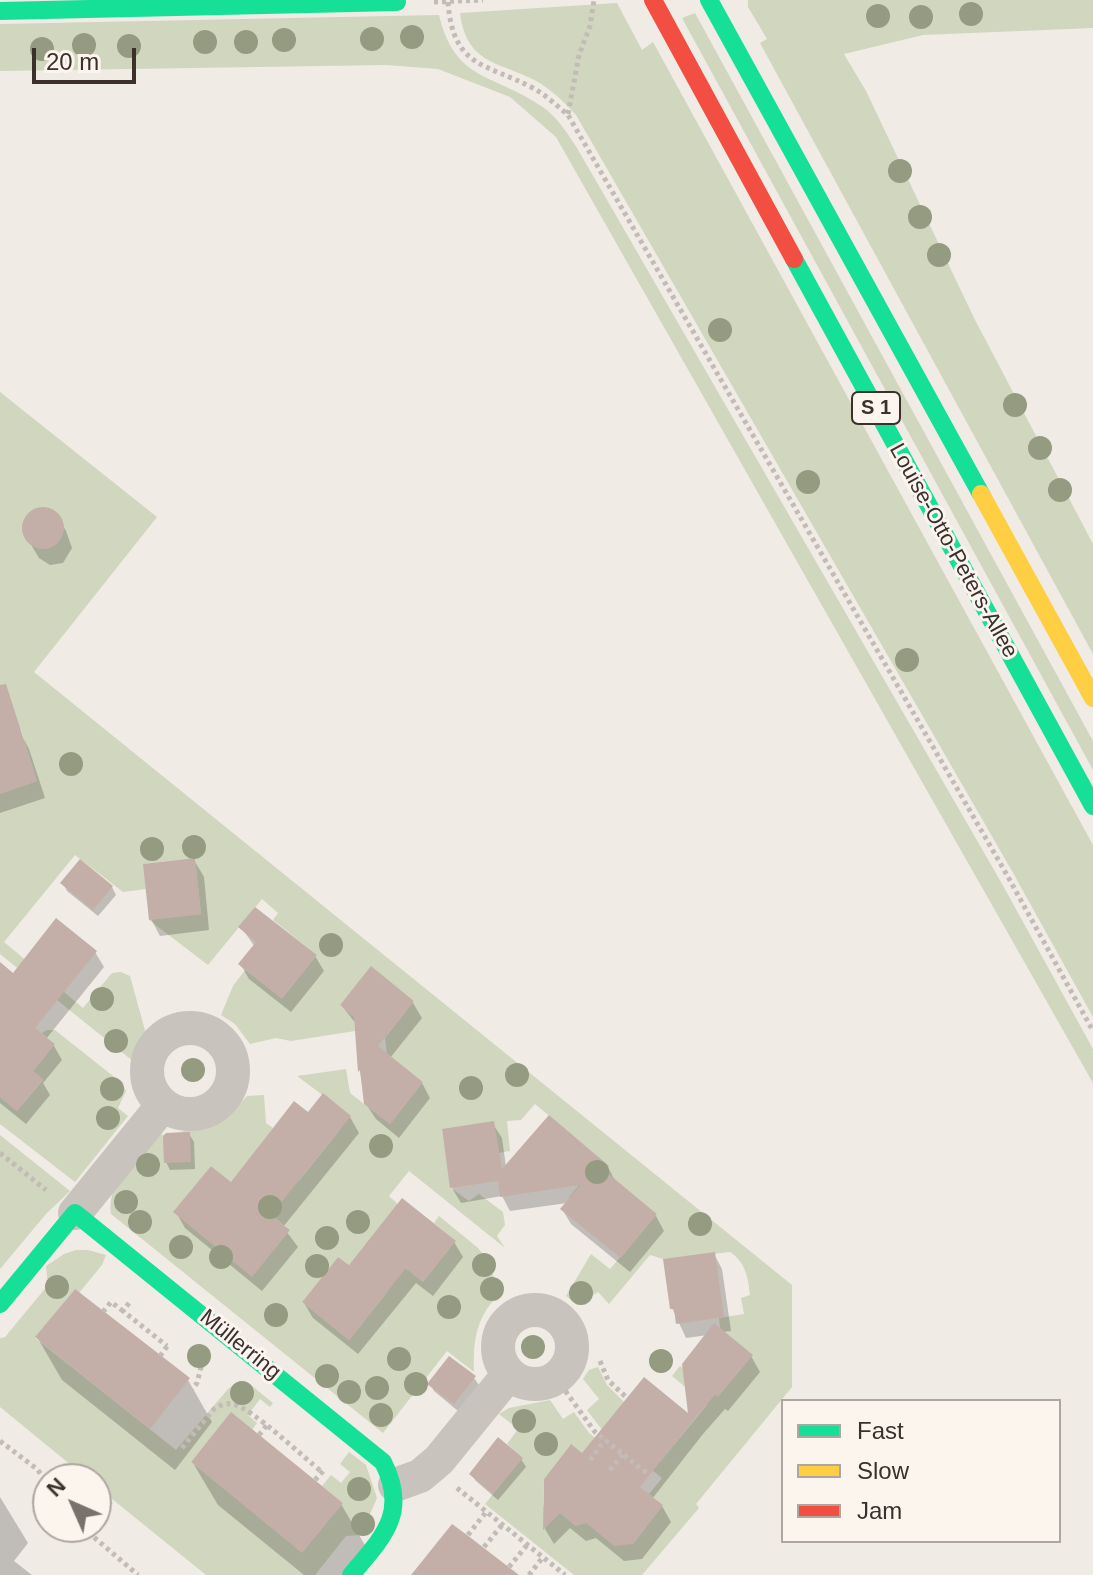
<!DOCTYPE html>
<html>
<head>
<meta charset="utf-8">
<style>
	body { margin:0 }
	#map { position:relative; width:1093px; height:1575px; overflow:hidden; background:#f0ebe5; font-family:Arial,sans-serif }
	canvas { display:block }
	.legend { position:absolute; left:781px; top:1399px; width:280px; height:144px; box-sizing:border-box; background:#fbf5ee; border:2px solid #aea6a0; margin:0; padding:10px 14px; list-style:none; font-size:24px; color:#3b302b }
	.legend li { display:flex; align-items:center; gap:16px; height:40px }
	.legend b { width:40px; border:2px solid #aea6a0 }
	.north { position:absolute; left:32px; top:1463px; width:80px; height:80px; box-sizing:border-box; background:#fbf5ee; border:2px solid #aea6a0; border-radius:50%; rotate:315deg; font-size:22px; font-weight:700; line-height:32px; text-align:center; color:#3b302b }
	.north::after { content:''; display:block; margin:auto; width:28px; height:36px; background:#7a716c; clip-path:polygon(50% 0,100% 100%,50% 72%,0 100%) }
	.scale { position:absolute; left:32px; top:48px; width:104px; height:36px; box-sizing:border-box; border:4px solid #3b302b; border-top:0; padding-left:10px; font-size:24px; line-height:28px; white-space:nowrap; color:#3b302b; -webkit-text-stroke:6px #fbf5ee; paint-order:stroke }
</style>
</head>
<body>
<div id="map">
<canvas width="1093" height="1575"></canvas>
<ul class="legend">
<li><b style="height:10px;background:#16e098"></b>Fast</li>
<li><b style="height:10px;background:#ffcf43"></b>Slow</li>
<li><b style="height:10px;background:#f24e42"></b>Jam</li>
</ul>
<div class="north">N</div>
<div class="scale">20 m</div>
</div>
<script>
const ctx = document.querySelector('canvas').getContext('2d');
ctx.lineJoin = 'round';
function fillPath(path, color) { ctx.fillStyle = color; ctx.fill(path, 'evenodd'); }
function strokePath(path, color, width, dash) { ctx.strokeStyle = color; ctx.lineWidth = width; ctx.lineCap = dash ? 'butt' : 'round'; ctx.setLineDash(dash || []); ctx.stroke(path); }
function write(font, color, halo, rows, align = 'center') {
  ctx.font = font + ' Arial,sans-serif'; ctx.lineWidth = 6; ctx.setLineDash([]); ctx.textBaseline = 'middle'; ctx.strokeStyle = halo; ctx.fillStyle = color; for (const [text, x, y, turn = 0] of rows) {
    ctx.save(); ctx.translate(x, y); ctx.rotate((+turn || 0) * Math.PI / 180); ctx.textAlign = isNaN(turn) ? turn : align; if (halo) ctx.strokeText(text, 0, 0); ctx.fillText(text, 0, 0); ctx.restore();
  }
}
const green = new Path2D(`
	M748,0h345v28l-170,7 -79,19 22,37 108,227 119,226v110l-333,-611 7,-4 -19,-32z
	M617,3l25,47 11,-8 440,803v172l-81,-146 -436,-756c-12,-13 -23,-24 -38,-33 -38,-21 -71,-16 -78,-69z
	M695,13l398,728v29l-411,-752z
	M439,15c16,67 54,58 102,91 16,10 26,27 36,42l424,734 92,167v34l-537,-946 -46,-40 -72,-28 -52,-4 -386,6v-47z
	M0,392l157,125 -123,155 758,613v102l-96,117 3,4 -57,67h-68l-89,-71 37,-46 -15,-14 11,-15 -19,-15 10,-6 41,-8 13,19 11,-7 15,21 10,8 -12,16 -17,-12 -26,34 -1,26 13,12 4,-4 16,13 16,-5 41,23 30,-39 -14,-11 13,-16 -60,-48 -15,-20 12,-11 -16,-20 6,-9 9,-3 9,18 17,17 36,60 47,-57 -35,-29 8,-10 38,30 34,-41 -32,-27 -1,-10 25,-4 -3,-16 9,-3c-2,-18 -4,-32 -20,-43l-67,7 -13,-4 -41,49 -11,-12 -20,13 -12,-9 25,-42 19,15 47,-55 -43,-35 -27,33 -18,-15 30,-36 -9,-11 -55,-46 -14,16 -14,1 3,30 -11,2 -57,-24 9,59 18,13 10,-7 24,18 2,13 -8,11 8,12 -96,-77 -20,25 11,10 -51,59 -11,-8 -36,45 47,38 36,-45 18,-29 20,16 32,-41 -21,-18 5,-7 39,32 11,14 10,32c-23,24 -26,46 -25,78l-27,-21 -64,82 -272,-219c-5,-30 25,-56 43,-78l56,-9 19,-11 18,-20 17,-1 2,28 7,5 -15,20 41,33 37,-46 12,-21 -51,-38 49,-7 4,24 40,31 33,-42 -36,-28 -2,-16 29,-37 -43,-34 -31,38 14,12 1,14 -64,10 -15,-3 -26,6 -15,-20 -14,-9 12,-29 12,-16 37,28 35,-43 -44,-35 5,-7 -16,-14 -54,66 -59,-45 52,-6 -6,-56 -51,6 2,25 -23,3 -48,-37 -71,87 79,66 29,-35 9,-1 9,4 16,58 -10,18 -2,10 -134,-108v-160l37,-13 -16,-51 -21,6zM211,1166l79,64 -38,46 -78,-64z
	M47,1030h8l68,54 3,7 -8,17 10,8 -53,66 -75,-58v-27l17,14 26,-31 -10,-9 22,-27 -13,-11z
	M0,1135l70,56 -24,23 -46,55z
	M76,1250h12l18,5 -4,10 -23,28 -5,-3 -39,48 141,112 52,-61 12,-8 7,1 26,21 -3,4 -10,-8 -12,16 9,8 -5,7 -21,-17 -40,49 111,90 41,-49 -21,-17 9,-11 10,8 9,-11 -10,-8 9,-12 17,13 11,33 -16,37 -15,1 -31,39h-109l-110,-89v-7h-8l-88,-72v-69l5,-1 43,-52 -2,-19 18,-12z`);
const shadow = new Path2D(`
	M39,509l17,5 10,17 6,17 -9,15 -13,2 -11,-7 -10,-17 -5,-13 5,-12z
	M20,732l9,17 16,49 -45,15v-75z
	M194,860l10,17 5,53 -49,6 -9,-17z
	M63,883l49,4 4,8 -18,21 -31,-25z
	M241,927l74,29 9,15 -33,41 -42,-33 -8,-14 14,-18z
	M95,952l9,15 -58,72 8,7 8,14 -19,23 7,12 -24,29 -26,-21v-138l13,11z
	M372,969l41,34 9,15 -32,40 32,25 8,15 -31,40 -23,-19 -10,-15 -6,-33 -3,-46 -15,-19z
	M308,1115l42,2 9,16 -76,94 15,20 -36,44 -77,-63 -9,-16 55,-28z
	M493,1124l9,14 4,29h102l8,16 40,33 8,15 -34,41 -59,-48 -9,-15 5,-6 -57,8 -8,-15 -41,7 -9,-15 -7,-58z
	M189,1134l5,8 1,27 -25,1 -4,-8z
	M454,1242l9,15 -30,39 -17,-13 -58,71 -45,-36 -9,-15 45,-35z
	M714,1254l8,15 9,62 -9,1 29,24 9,16 -32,39 -3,-2 -22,25 -51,65 10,7 9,16 -29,37 -18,2 -28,-23 -10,3 -16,-13 -16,16 -9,-15 1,-49 36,-24 109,-39 17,-82 -22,3 -14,-30z
	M37,1337l151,43 24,42 -37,48 -113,-90z
	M474,1378l5,7 -21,26 -24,-20 -4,-7z
	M521,1459l5,8 -28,33 -22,-19 -5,-7z
	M193,1463l148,41 25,43 -23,28h-39l-86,-70z
	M0,1497l28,46 -14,18 18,14h-32z`);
const building = new Path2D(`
	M22 528a21 21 0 1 1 42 0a21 21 0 1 1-42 0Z
	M6,684l31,97 -37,13v-109z
	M195,858l6,56 -52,6 -6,-56z
	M80,859l33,27 -20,24 -33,-27z
	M255,907l62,48 -35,44 -44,-35 18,-22 -18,-15z
	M56,918l41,33 -62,77 20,16 -22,27 10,8 -26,32 -17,-14v-135l13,11z
	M371,966l43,35 -36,45 45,36 -33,42 -26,-20 -4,-34 -2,2 -4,-55 -14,-12z
	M323,1093l28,23 -80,99 19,15 -38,47 -79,-65 38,-46 20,16 63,-81 14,11z
	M549,1115l60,51 -4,5 52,43 -36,44 -61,-49 20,-24 -80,12 -2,-16 -48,7 -8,-59 52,-8 8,48z
	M190,1132l1,30 -27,1 -1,-26 3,-4z
	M402,1198l54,43 -33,41 -17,-14 -57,72 -47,-38 36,-45 11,8z
	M715,1252l9,65 -48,7 -2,-15h-4l-7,-50z
	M75,1289l115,89 -40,51 -115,-92z
	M714,1323l39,32 -35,42 -3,-2 -20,23 -55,69 23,18 -30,39 -19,2 -28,-23 -10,3 -16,-13 -17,17 1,-51 27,-35 11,9 62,-76 44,36 -6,-49z
	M449,1356l27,20 -22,28 -27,-20z
	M231,1412l112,91 -41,50 -111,-91z
	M498,1437l25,21 -30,36 -24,-20z
	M452,1524l15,11 52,40h-108z`);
const path = new Path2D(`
	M434,2l49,-2
	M448,2c5,66 37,61 85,86 13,7 24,18 35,27l439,760 86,156
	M568,114l11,-59 11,-29 4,-26
	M0,1153l46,37
	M129,1303l-6,8 44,35
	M103,1312l8,-10 12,9
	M160,1356l8,-11
	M600,1361l8,19 19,18
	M556,1378l39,54 59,47 -10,11
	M160,1429l37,-46 5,-20
	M259,1435l8,-10
	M0,1441l37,28 11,15
	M182,1448l32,-39c6,-4 12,-6 19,-5 20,5 70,53 89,68
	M590,1460l15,-20
	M610,1470l13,-16
	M315,1480l9,-10
	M457,1488l108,87
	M82,1527l56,48
	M468,1535l18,-23
	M484,1547l18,-22
	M509,1567l18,-22
	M529,1575l14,-18`);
const street = new Path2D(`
	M147 1071a43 43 0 1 1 86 0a43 43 0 1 1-86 0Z
	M75,1213l88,-108
	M498 1347a37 37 0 1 1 74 0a37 37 0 1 1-74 0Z
	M395,1485l25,-9 19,-16 70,-86`);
const fast = new Path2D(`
	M709,0l272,494
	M0,11l397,-9
	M794,259l299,547
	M0,1304l75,-91 308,249c26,51 0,75 -32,113`);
const slow = new Path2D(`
	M981,494l112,204`);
const jam = new Path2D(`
	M653,0l141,259`);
const trees = [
	[971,14],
	[878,16],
	[921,17],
	[412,37],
	[372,39],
	[284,40],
	[205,42],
	[246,42],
	[84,45],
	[129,46],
	[42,49],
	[900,171],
	[920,217],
	[939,255],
	[720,330],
	[1015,405],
	[1040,448],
	[808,482],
	[1060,490],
	[907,660],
	[71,764],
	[194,847],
	[152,849],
	[331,945],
	[102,999],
	[116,1041],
	[193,1070],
	[517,1075],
	[471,1088],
	[112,1089],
	[108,1118],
	[381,1146],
	[148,1165],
	[597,1172],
	[126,1202],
	[270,1207],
	[140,1222],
	[358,1222],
	[700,1224],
	[327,1238],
	[181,1247],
	[221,1257],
	[484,1265],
	[317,1266],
	[57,1287],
	[492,1289],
	[581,1293],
	[449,1307],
	[276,1315],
	[533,1347],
	[199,1356],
	[399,1359],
	[661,1361],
	[327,1376],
	[416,1384],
	[377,1388],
	[349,1392],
	[242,1393],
	[381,1415],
	[524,1421],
	[546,1444],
	[359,1489],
	[363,1524]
];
const shields = [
	[876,408,48]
];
const shieldNames = [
	["S 1",876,408]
];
const streetNames = [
	["Louise-Otto-Peters-Allee",953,551,61],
	["Müllerring",240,1345,39]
];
fillPath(green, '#d1d6bf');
fillPath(shadow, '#0003');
fillPath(building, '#c3afa7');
strokePath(path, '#c2bbb6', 5, [4, 4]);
strokePath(street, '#c9c3be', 34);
strokePath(fast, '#16e098', 18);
strokePath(slow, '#ffcf43', 18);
strokePath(jam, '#f24e42', 18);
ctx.fillStyle = '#959b80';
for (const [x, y] of trees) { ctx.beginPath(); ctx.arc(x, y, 12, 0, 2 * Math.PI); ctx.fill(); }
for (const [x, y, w] of shields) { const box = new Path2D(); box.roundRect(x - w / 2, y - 16, w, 32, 6); ctx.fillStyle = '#fbf5ee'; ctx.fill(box); strokePath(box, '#3b302b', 2); }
write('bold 20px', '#3b302b', null, shieldNames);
write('22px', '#3b302b', '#fbf5ee', streetNames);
</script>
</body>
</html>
